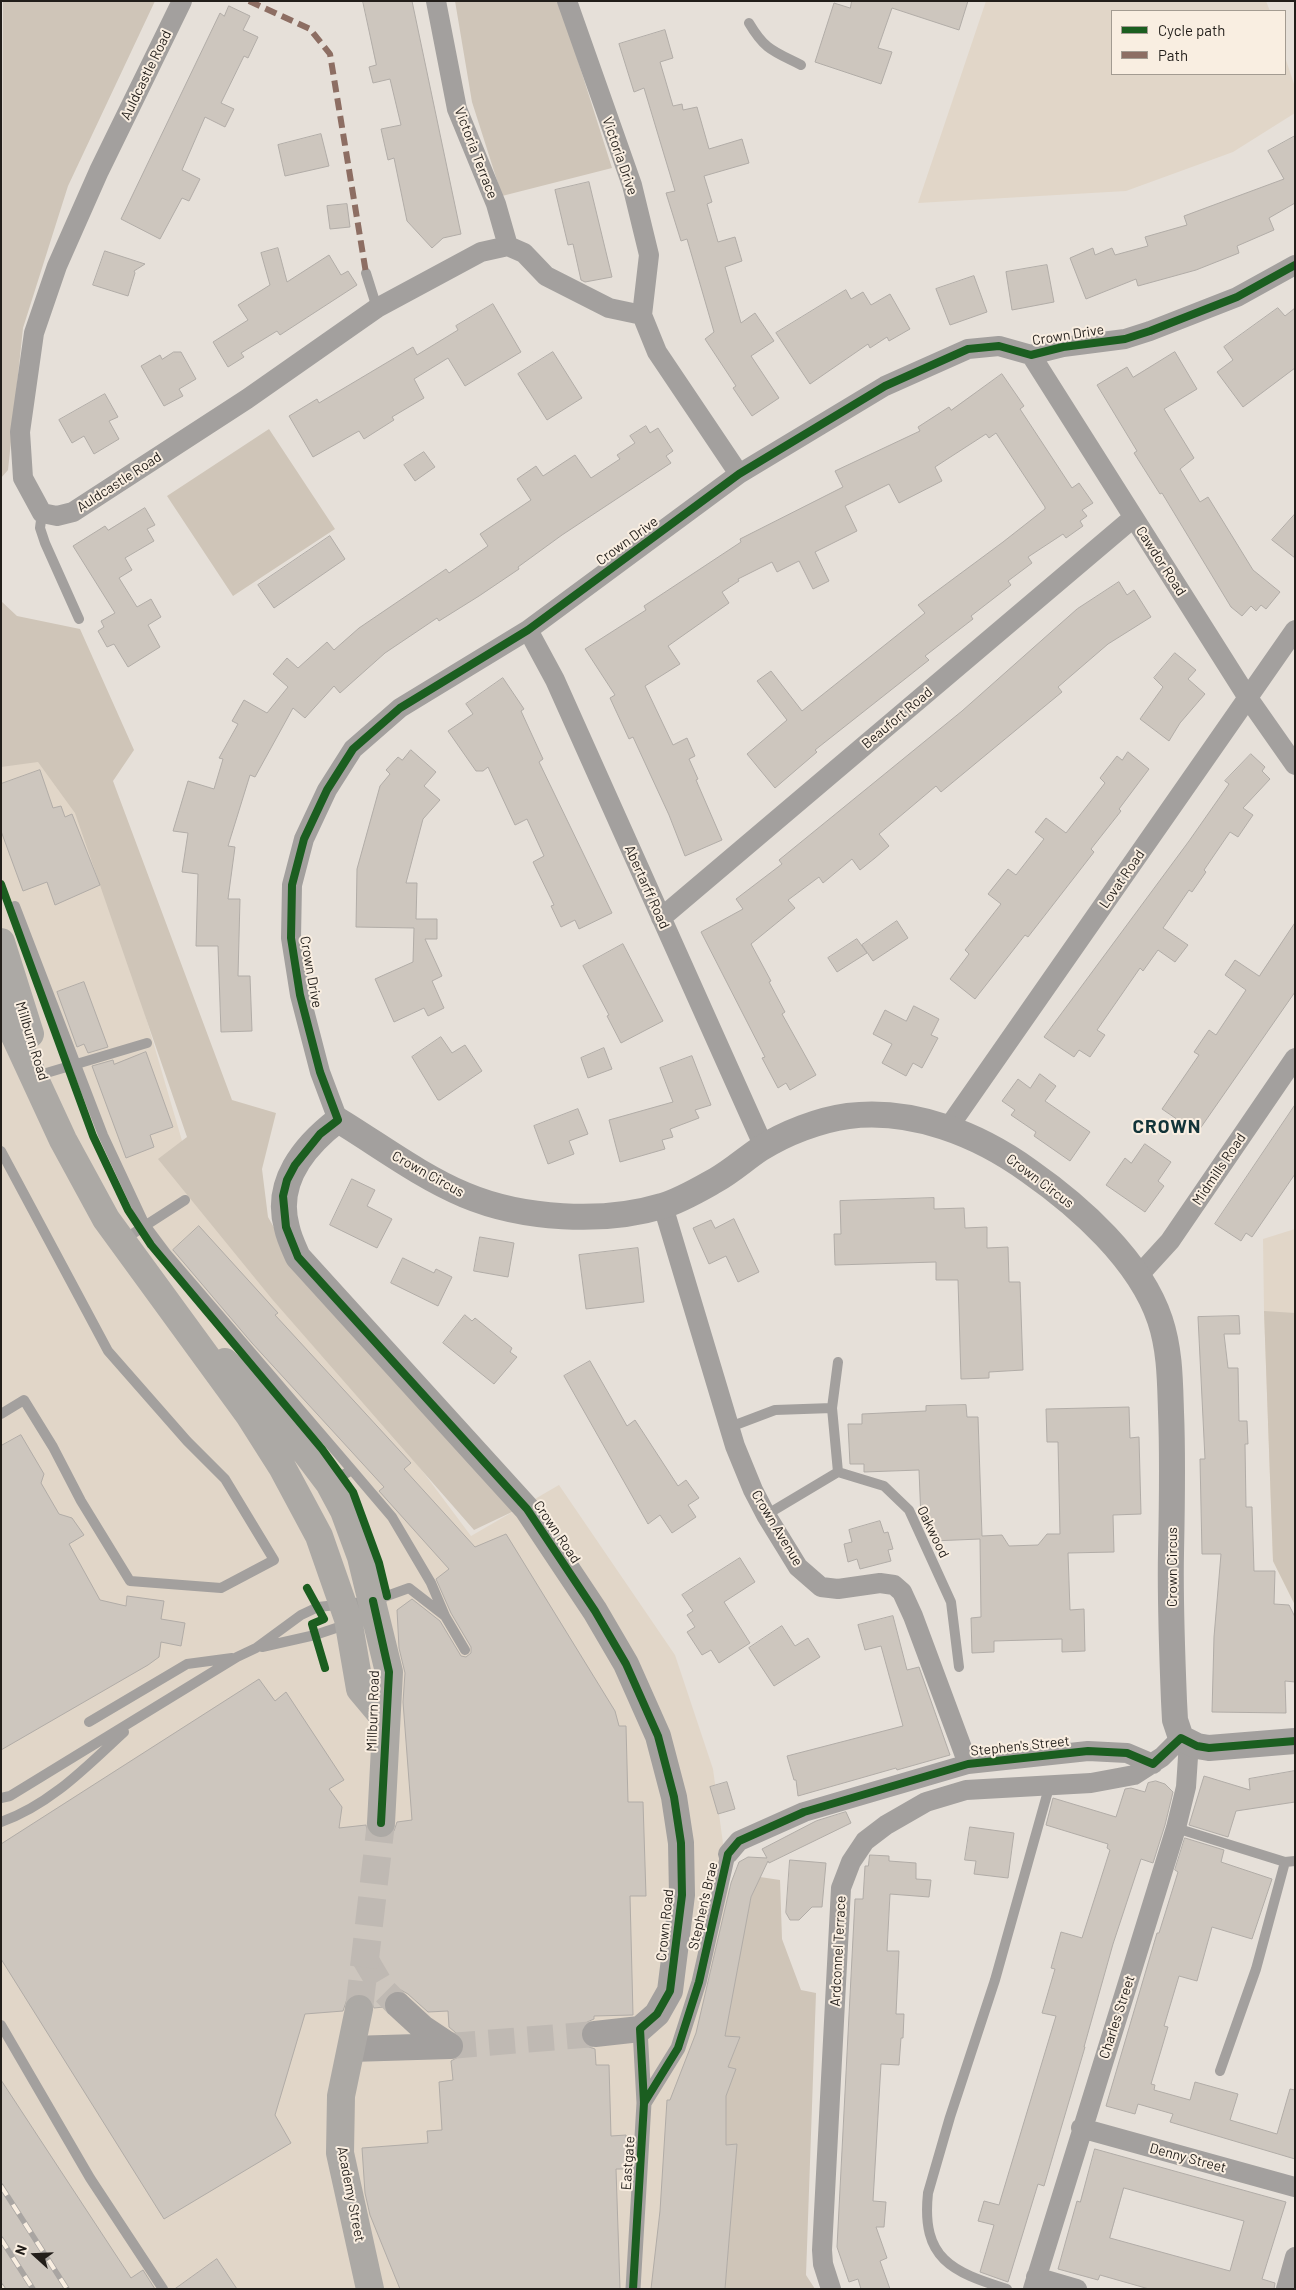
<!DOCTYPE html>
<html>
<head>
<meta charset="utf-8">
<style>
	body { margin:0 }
	#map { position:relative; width:1296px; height:2290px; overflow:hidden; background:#e6e0d9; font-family:Barlow,sans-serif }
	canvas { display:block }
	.frame { position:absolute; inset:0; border:2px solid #221e1a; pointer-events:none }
	.legend { position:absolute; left:1111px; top:10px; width:175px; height:65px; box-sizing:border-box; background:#f9eee1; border:1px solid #a39b91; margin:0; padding:6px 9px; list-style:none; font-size:15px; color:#221e1a }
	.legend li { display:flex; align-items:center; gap:10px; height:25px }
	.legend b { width:25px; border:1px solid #a39b91 }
	.north { position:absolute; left:10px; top:2230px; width:50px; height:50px; -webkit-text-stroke:4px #f9eee1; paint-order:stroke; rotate:290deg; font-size:14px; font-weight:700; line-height:20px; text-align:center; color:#221e1a }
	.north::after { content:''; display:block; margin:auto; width:18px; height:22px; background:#221e1a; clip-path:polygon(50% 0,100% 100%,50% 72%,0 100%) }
</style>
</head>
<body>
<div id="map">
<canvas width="1296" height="2290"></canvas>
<div class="frame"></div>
<ul class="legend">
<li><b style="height:6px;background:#1b5e20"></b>Cycle path</li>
<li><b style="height:6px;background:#8d6e63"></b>Path</li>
</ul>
<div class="north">N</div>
</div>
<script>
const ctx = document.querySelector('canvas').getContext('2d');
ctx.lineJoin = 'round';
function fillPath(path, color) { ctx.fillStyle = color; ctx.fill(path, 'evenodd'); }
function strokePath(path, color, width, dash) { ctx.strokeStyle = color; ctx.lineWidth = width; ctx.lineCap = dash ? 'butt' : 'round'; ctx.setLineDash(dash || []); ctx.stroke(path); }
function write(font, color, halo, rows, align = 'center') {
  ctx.font = font + ' Barlow,sans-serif'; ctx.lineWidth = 4; ctx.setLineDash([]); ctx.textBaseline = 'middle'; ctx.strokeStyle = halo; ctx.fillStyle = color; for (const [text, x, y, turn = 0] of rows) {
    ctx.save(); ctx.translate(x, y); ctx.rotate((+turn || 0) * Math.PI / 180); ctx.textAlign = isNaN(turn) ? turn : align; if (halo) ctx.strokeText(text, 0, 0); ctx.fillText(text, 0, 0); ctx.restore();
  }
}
const built = new Path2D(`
	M986,1h280l4,10h-158v63h173v-17l10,30v26l-62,39 -107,39 -208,12z
	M66,744l126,431 187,238 92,123 88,-51 116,170 38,114 40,298 9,222h-761v-1535z
	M1295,1229v376l-22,-44 -9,-250 -1,-72z`);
const green = new Path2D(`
	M3,1h152l-87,185 -45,142 -15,142 -7,8z
	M455,1h104l53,167 -110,28 -30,-94z
	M269,429l66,100 -102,67 -66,-100z
	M1,601l16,15 63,13 54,121 -21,31 119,319 44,13 -14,56 6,48 34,60 212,234 -40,19 -202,-231 -114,-140 29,-22 -112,-324 -37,-51 -37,5z
	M1264,1311l31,2v292l-22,-44z
	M760,1877l20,3 2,59 19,51 15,3 -10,282 9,14h-90l12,-145 -11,1v-49l9,-27 -7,-2 12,-29 -15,-2 19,-108 7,-31z`);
const building = new Path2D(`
	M363,1h49l49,233 -18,4 -11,10 -25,-27 -13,-63 -6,2 -7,-31 20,-4 -11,-46 -17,4 -4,-16 7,-2z
	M852,1h116l-9,29 -67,-22 -14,40 14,4 -11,32 -66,-22 19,-59 16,5z
	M229,6l21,10 -7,14 15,7 -10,21 -4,-2 -23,47 13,6 -9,18 -20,-10 -23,53 18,9 -11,22 -7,-3 -22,41 -39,-20 99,-206 4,3z
	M665,30l8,28 -13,4 13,44 9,-2 1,6 14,-3 12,42 33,-10 7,24 -45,13 8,26 -5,2 11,38 17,-5 7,24 -17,6 16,56 14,-10 19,28 -23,15 28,42 -27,18 -19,-28 3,-2 -31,-47 9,-7 -27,-93 -6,2 -15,-48 9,-2 -31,-103 -10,4 -15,-48z
	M321,134l8,32 -44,10 -7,-31z
	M1295,136v67l-26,15 5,12 -37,16 2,7 -43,17 -58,16 -2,-7 -50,20 -16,-41 23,-10 2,7 17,-7 3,7 33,-9 -3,-9 42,-12 -3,-9 100,-37 -16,-28z
	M589,182l23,95 -27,5 -4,-2 -8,-36 -5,1 -13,-55z
	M347,204l3,23 -20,2 -3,-23z
	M278,248l9,34 42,-27 12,20 7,-4 9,14 -77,50 -3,-4 -36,22 3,4 -16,10 -15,-25 35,-22 -10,-15 32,-20 -9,-32z
	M105,251l40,13 -11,7 1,2 -7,23 -35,-11z
	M1047,265l7,37 -42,8 -6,-38z
	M974,276l13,36 -37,13 -14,-36z
	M846,290l5,9 12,-7 8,13 19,-11 20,35 -21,12 -2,-4 -17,11 -2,-4 -58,40 -34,-51z
	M493,304l28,48 -56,34 -17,-28 -34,21 10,19 -32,19 2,3 -30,19 -5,-8 -46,26 -24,-41 28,-17 2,4 94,-56 4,8 41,-25 -2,-4z
	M1278,308l7,8 10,-8v60l-52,39 -26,-35 16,-12 -9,-13z
	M174,352h7l15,27 -17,10 4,7 -19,10 -23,-40 19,-11 2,4z
	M553,352l29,46 -35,22 -29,-46z
	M1175,352l22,37 -33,20 30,49 -14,11 20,33 8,-5 45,73 27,22 -14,17 -5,-4 -5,6 -5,-5 -9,10 -11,-9 -69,-114 -2,1 -26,-41 3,-2 -40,-66 30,-18 6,10z
	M1002,374l22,32 -4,3 52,79 7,-5 14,20 -11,7 5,6 -7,5 3,5 -17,12 -3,-4 -35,23 4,6 -24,18 3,4 -40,31 2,3 -48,37 4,4 -114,90 2,2 -42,36 -28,-34 40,-34 -30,-39 14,-10 31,40 123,-98 -7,-8 85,-63 42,-33v-2l-49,-74 -7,5 -3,-4 -51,33 7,14 -43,22 -10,-19 -44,22 12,25 -42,21 14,29 -16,8 -14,-28 -22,11 -5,-10 -34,17 1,2 -17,11 7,11 -61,43 12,18 -35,22 28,59 14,-7 8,18 -6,3 9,20 -2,1 26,60 -37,16 -16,-41 -36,-78 -4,2 -19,-41 5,-3 -30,-46 61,-39 -2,-4 97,-64 -1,-3 103,-52 -8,-16 85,-40 -2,-4 31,-20 2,3z
	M105,394l13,23 -9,4 10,18 -25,15 -10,-18 -12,7 -13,-23z
	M646,426l4,7 8,-5 15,23 -7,5 5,7 -109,72 -44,32 1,2 -40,27 -40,25 -2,-3 -52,35 -45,40 -6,-7 -29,32 -12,-10 -38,69 -5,-2 -22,71 7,1 -7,52h12l-2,77h12l2,55 -31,1 -3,-86h-22l2,-72 -16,-2 6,-39 -15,-2 15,-50 26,8 9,-30 -4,-1 19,-34 -6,-3 12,-21 23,13 21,-26 -15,-13 14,-16 11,10 29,-26 7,8 25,-22 87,-59 3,4 39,-27 -8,-12 51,-34 -14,-21 19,-13 7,10 32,-21 16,23 29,-19 -3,-4 18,-12 -5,-7z
	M424,452l11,15 -20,14 -11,-16z
	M145,508l10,17 -8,4 7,12 -29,17 7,12 -13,8 18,29 14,-8 10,18 -13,8 12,22 -32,20 -14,-23 -7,3 -9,-16 6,-4 -3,-6 14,-8 -42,-67 32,-20 3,4z
	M1295,514v44l-23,-18z
	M330,536l15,23 -71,49 -16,-23z
	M1119,582l8,13 7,-5 17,27 -43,27 -50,43 4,5 -121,100 -5,-6 -57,48 10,12 -14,12 -15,12 -8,-11 -29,24 -4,-6 -31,23 7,8 -44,36 20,37 -2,1 16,30 -3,2 34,61 -26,15 -4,-7 -8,5 -16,-30 3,-1 -64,-125 42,-23 -7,-10 46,-35 -3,-4 183,-149 115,-102z
	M1175,653l21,17 -8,9 17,15 -25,29 -11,18 -29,-22 23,-32 -9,-9z
	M503,678l21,31 -3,2 22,48 -4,3 73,151 -33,16 -4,-9 -14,7 -10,-21 3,-1 -21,-43 11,-6 -17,-37 -12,6 -27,-58 -5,4h-7l-28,-40 25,-17 -7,-10z
	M411,750l25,22 -12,14 16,14 -17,19 -17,64h11l-1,36h21v20h-12l17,37 -10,5 12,27 -16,8 -4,-8 -30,14 -19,-43 38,-17 1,-34 -58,-1 1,-58 23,-83 10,-12 -4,-4 12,-13 4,3z
	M1128,752l21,17 -30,40 2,2 -30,38 3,3 -66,85 -3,-2 -50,64 -25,-20 19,-25 -4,-4 36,-46 -13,-10 20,-25 8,6 28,-36 -9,-7 11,-14 20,15 39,-50 -5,-5 17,-22 5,4z
	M1251,754l14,13 -3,4 8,8 -27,29 10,7 -15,22 -8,-5 -26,38 2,2 -14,20 -3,-2 -26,38 25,17 -13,17 -17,-12 -15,21 -3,-3 -43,62 8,5 -15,22 -11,-7 -5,7 -30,-20 145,-196 40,-57 -4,-3z
	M40,770l13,38 8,-2 4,11 7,-3 28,71 -45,20 -8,-23 -24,9 -22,-60v-47z
	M897,921l11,17 -35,23 -11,-16z
	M1295,923v69l-98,141 -35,-24 37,-54 -5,-3 15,-22 7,5 30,-45 -21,-15 10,-15 24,16z
	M857,939l10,14 -30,19 -9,-14z
	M623,944l40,77 -42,22 -14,-27 2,-1 -26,-49z
	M84,982l24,65 -20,6 -4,-9 -7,3 -20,-55z
	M914,1006l25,13 -8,16 7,3 -16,30 -9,-5 -7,13 -24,-13 10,-19 -19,-10 12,-24 21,11z
	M441,1037l11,16 13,-8 17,26 -42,29h-2l-26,-43z
	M604,1048l8,21 -24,9 -7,-20z
	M146,1052l27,75 -23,8 4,12 -28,11 -34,-92 21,-6 1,4z
	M692,1056l19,49 -16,5 4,8 -29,11 3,8 -11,3 3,9 -45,13 -11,-42 64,-18 -13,-34z
	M1040,1074l16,12 -11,15 45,31 -20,29 -36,-25 2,-4 -25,-17 4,-5 -13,-9 16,-22 12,9z
	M1295,1105v69l-43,63 -6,-4 -5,8 -26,-17z
	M578,1109l10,25 -19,7 5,13 -26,10 -14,-38z
	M1145,1144l26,18 -13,19 6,5 -19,26 -39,-27 19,-27 6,5z
	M352,1179l23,11 -8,16 25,13 -15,29 -47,-23z
	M934,1198v11l30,-1 1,20 22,-1v21l21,-1 1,35h11l3,88 -34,2v6l-28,1 -3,-99h-22v-18l-101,3 -1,-31h7l-1,-33z
	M734,1219l25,53 -21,10 -12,-26 -17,8 -16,-36 18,-8 4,8z
	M199,1226l79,87 -3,2 136,148 -7,6 71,78 31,-13 109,177 4,15h7l2,76h15l3,94h-16l3,119 -39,1v3l-7,3 -5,6 -2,7 3,8 6,4 6,2 1,16h13l2,71 15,-1 1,34h-11l4,120h-220l-30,-74 -5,-22 -3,-45 66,-5 -1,-12 15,-1 -3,-48 14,-2 -2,-19 11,-6 3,-9 -3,-8 -13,-11 -1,-16 -20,1 -20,-18 -7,-4 -8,1 -6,4 -3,6v6l-10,1 -5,-11 -7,-3h-7l-8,5 -4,12 -38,3 -30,101 16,28 -127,76 -163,-260v-115l258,-165 16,22 11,-9 58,88 -15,9 13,18 -3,21 27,-3 1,5 6,6 8,3 7,-2 6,-6 3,-9 15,-2 -9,-118 2,-29 -6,-25 -2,-38 15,-11 28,22 21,35 5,1 5,-4v-6l-20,-34 -15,-34 13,-10 -70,-78 5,-4 -132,-144 -79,-93z
	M480,1237l34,6 -6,34 -34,-6z
	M638,1248l6,54 -58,7 -7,-54z
	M403,1258l31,15 2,-4 16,8 -14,29 -47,-23z
	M465,1315l7,6 3,-3 37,30 -2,4 7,5 -23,27 -51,-41z
	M1239,1316l1,18h-16l4,34h10l1,53h8l1,23h-3l1,63h6l2,64h21l-1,33 15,1 6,12v65l-10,-1 1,32 -74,-1 2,-75 7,-83h-19l-2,-95h5l-7,-142z
	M590,1361l37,65 8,-6 43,66 8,-6 13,18 -11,7 8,12 -24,16 -12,-18 -12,9 -84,-148z
	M966,1405l1,12h11l4,119 20,-1 7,11 29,-1 9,-11h13l-2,-92h-11l-1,-33 83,-2 1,31 9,-1 2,77 -28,1 1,37 -46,1 2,57 14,-1 1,42 -23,1v-13l-68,2v11l-22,1 -1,-35 10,-1 -1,-78 -48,2 -1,-12h-6l-4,-10 -2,-49 -55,2v-8h-14l-2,-40h14v-10l64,-3v-5z
	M21,1435l23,39 -3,9 18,31 13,4 12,17 -15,9 31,56 26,6 1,-10 37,5 -3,18 24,4 -4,23 -20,-4 -2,15 -11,8 -147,85v-304z
	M880,1521l4,12 4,-1 5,17 -5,1 3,11 -31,8 -3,-10 -9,3 -4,-18 8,-2 -3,-12z
	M740,1558l15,24 -31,20 26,41 -31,20 -8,-13 -9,5 -15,-23 8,-5 -8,-12 6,-4 -11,-16z
	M893,1616l14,54 12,-3 31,88 -53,15 -1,-2 -98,28 -2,-16h-2l-7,-24 116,-30 -22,-80 -16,4 -7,-25z
	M782,1626l13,20 13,-8 12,19 -46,29 -25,-38z
	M1295,1771v31l-59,9 -8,26 -39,-12 15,-49 46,14 -1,-11z
	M1156,1781l9,3 8,8 -8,33 -12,38 -12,-4 -28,85 -29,103h1l-41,139 -6,-2 -30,98 -28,-10 14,-47 -16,-4 6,-20 15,4 57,-189 -14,-3 13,-44 -4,-1 10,-36 21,6 28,-88 -3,-2 1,-4 -62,-19 7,-27 63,19 9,-28 6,-1 14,4 3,-9z
	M727,1782l8,27 -17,5 -8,-27z
	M846,1812l5,11 -82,40 -1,-2 -17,36 -26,139 15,1 -12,30 8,2 -10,27v49l11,-1 -12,145h-74l9,-78 7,-111h3l26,-67 35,-150 8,-21 9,-5 19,1 -5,-9 54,-28z
	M970,1827l44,6 -6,45 -34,-4 2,-13 -11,-1z
	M1185,1838l39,12 -3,12 51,17 -20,60 -40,-12 -15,54 -18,-5 -15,50 4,1 -17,57 4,1 -1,5 36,10 5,-18 43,12 -8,26 47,14 13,-45 5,1v69l-125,-37 3,-8 -35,-10 -3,10 -29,-8 51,-173h2l19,-61 -3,-2z
	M870,1855l19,1v5l27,2v16l15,1 -2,17 -39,-3 -3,57h12l-3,63h8l-1,24h-2l-2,27 -18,-1 -8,137 13,1 -2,25h-8l11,31 -7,3 10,28h-29l-3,-10 -9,3 -12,-35 18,-348h8l2,-33h3z
	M790,1860l36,3 -4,44h-10l-13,13h-9l-4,-7z
	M1,2080l130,198 12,-8 12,19h-154z
	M1095,2149l191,53 -24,77 13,4 -1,6h-125l-49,-14 -2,5 -40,-11 19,-68 3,1zM1124,2188l120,33 -14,50 -120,-33z
	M217,2259l20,30h-62z`);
const tertiaryTunnel = new Path2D(`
	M365,1959l19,32 14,14
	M450,2046l145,-12`);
const secondaryTunnel = new Path2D(`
	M359,2009l22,-186`);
const service = new Path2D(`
	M749,23c16,27 24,28 52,42
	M366,273l11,35
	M42,513l-2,15 5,15 34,76
	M15,906l88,229 42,90 21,28 186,217
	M43,1074l104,-31
	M1,1151l107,200 79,90 38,38 49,81 -53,28 -91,-7 -49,-80 -28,-54 -29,-47 -23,14
	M123,1240l62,-40
	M832,1408l6,-46
	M730,1427l45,-17 57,-2 6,64
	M330,1482l22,-12 40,47 39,66 14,33 20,34
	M766,1515l72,-43 46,14 25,24 42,92 8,65
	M262,1647l53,-12 24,-8 32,-24
	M89,1722l98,-58 45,-6
	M1,1798l9,-2 227,-139 19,-9 45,-33 17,-8 55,-6 36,-13 36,28
	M1,1822c49,-17 86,-56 123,-90
	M1176,1828l109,34 10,-1
	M1,2025l89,153 73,111
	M1220,2071l36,-102 29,-107
	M1007,2289c-55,-17 -86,-30 -79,-96l22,-76 45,-137 55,-196`);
const pedestrian = new Path2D(`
	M644,2103l34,-55 21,-66 29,-128
	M633,2289l11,-186 -4,-74`);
const minor = new Path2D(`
	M182,1l-83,170 -42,95 -23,67 -14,99 3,46 19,35 15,3 16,-4 174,-113 130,-91 104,-56 27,-6
	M436,1l21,108 39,95 12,42
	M567,1l65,184 17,70 -7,60 15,37 82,122
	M508,246l16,7 22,23 63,32 33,7
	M1031,355l217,343 47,67
	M528,630l27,50 209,467
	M661,918l472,-400
	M338,1120l-18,-48 -20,-77 -9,-57 1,-53 12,-46 23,-49 26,-41 47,-41 128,-78 211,-156 146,-88 83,-37 31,-3 32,9 32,-8 62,-8 25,-8 87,-34 58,-32
	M948,1128l347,-498
	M663,1206l72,240 18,44 13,25 32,52 23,20 17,2 42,-6 14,2 8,7 11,24 55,148
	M1138,1276l32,-35 125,-183
	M728,1854l11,-13 65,-29 164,-48 120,-13 39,2 26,11
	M1081,2128l214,59
	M1036,2277l41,12
	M831,2289l-8,-25 -1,-14 19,-362 10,-26 14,-21 21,-16 40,-23 40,-12 125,-7 43,-8 28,-18 19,-19
	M1033,2289l143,-461 10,-41 3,-45
	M1286,2289l9,-32`);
const tertiary = new Path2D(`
	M398,2005l25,23 27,18
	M595,2034l45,-5 17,-15 13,-23 12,-96 -1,-52 -7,-46 -16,-61 -32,-72 -31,-53 -68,-102 -229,-252c-4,-9 -9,-19 -11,-29 -13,-45 17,-82 51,-108 41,25 82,56 127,75 57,24 138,29 197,11 18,-5 38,-17 54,-26 16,-9 29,-21 44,-31 25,-16 59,-29 88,-33 64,-8 130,18 181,55 50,35 111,89 131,149 10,30 10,61 11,92 2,47 1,94 0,141 -1,49 1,98 3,148l1,19 6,18 16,8 12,2 86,-7
	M351,2049l99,-3`);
const secondary = new Path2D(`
	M1,942l29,92
	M1,1006l62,134 43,79 143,196 33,52 37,69 29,83 12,70 26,31
	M225,1362l45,43 59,78 15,28 17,46 28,115 -8,151
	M359,2009l-18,87 -1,57 30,136`);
const rail = new Path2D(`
	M1,2186l66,103
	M1,2239l32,50
	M1,2286l2,3`);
const quiet = new Path2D(`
	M249,1l61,28 20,25 36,219`);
const cycleway = new Path2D(`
	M1,884l92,252 35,74 23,35 171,204 31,43 26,71 8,33
	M307,1588l17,31 -12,5 13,44
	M373,1601l16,71 -8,151
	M644,2103l34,-55 21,-66 29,-128 11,-13 65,-29 164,-48 120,-13 39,2 26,11 28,-26 16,8 12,2 86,-7
	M633,2289l11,-186 -4,-74 17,-15 13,-23 12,-96 -1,-52 -7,-46 -16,-61 -32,-72 -31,-53 -68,-102 -229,-252 -12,-30 -3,-31 4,-16 8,-15 25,-31 18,-14 -18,-48 -20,-77 -9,-57 1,-53 12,-46 23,-49 26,-41 47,-41 128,-78 211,-156 146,-88 83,-37 31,-3 32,9 32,-8 62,-8 25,-8 87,-34 58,-32`);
const streetNames = [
	["Auldcastle Road",146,75,-64],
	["Victoria Terrace",476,153,69],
	["Victoria Drive",620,156,71],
	["Crown Drive",1068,335,-9],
	["Auldcastle Road",119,482,-33],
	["Crown Drive",627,541,-36],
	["Cawdor Road",1161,561,57],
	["Beaufort Road",897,718,-40],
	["Lovat Road",1122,879,-55],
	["Abertarff Road",647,887,66],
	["Crown Drive",311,972,80],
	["Millburn Road",32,1041,73],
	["Midmills Road",1219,1169,-56],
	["Crown Circus",428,1174,29],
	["Crown Circus",1040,1181,37],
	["Crown Avenue",777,1528,59],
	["Crown Road",557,1532,56],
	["Oakwood",933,1532,64],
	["Crown Circus",1172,1567,-90],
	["Millburn Road",373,1711,-88],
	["Stephen's Street",1020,1746,-6],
	["Stephen's Brae",703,1906,-77],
	["Crown Road",665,1925,-84],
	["Ardconnel Terrace",838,1951,-87],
	["Charles Street",1117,2017,-72],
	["Denny Street",1188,2158,15],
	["Eastgate",628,2163,-86],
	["Academy Street",351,2194,79]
];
const districtNames = [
	["CROWN",1167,1127]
];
fillPath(built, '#e1d6c8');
fillPath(green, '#cfc5b8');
fillPath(building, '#cdc6be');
strokePath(building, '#b1aca7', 1);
strokePath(tertiaryTunnel, '#bfb9b3', 26, [26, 13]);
strokePath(secondaryTunnel, '#bfb9b3', 28, [28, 14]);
strokePath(service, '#a3a09e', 10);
strokePath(pedestrian, '#a3a09e', 15);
strokePath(minor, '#a3a09e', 20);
strokePath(tertiary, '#a3a09e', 26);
strokePath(secondary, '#aca9a5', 28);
strokePath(rail, '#a9a5a2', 5.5);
strokePath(rail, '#f9eee1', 4, [11]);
strokePath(quiet, '#8d6e63', 6, [12, 6]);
strokePath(cycleway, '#1b5e20', 8);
write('14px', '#221e1a', '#f9eee1', streetNames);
ctx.letterSpacing = '1px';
write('bold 19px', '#123439', '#f9eee1', districtNames);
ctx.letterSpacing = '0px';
</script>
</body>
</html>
